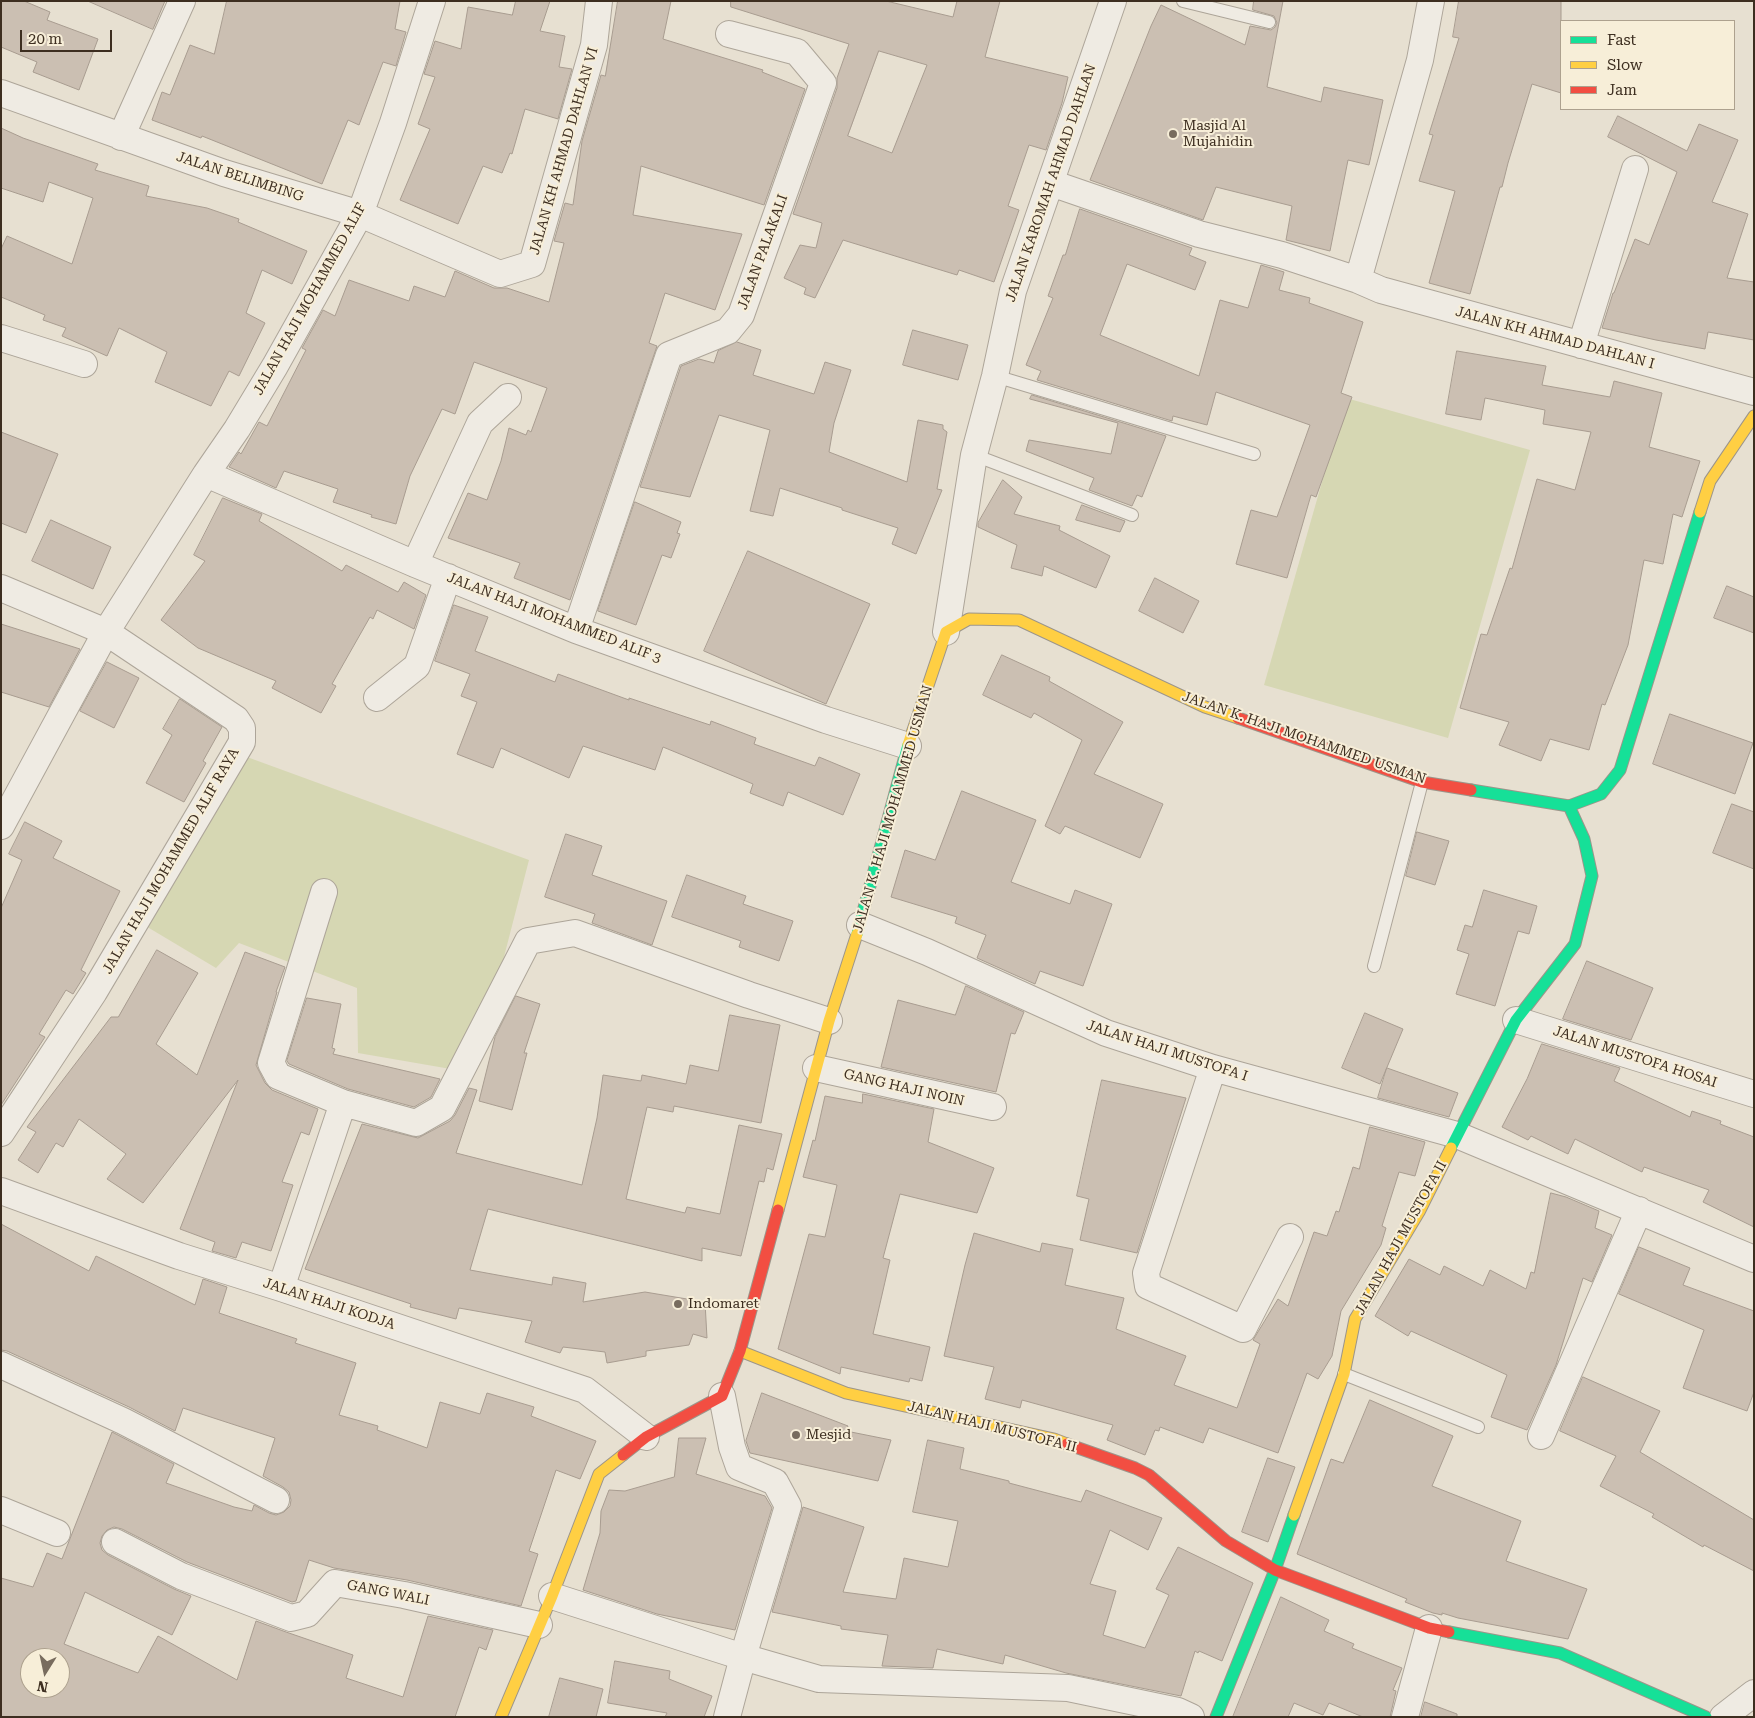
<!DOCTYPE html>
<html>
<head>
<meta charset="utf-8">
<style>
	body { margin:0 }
	#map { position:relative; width:1755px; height:1718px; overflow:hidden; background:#e7e0d1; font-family:"Roboto Serif",serif }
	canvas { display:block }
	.frame { position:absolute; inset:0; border:2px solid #3d2e20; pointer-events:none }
	.legend { position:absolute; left:1560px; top:20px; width:175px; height:90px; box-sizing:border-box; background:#f7eed8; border:1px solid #ada18e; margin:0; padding:6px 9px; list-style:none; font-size:15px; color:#3d2e20 }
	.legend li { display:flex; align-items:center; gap:10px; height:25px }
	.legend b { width:25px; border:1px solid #ada18e }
	.north { position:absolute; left:20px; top:1648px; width:50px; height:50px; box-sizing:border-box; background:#f7eed8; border:1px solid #ada18e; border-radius:50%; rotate:190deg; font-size:14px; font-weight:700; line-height:20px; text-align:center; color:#3d2e20 }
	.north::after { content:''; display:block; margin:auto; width:18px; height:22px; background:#786c5e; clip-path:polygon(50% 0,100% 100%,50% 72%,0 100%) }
	.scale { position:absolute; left:20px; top:30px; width:92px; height:22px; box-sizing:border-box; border:2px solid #3d2e20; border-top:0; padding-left:6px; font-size:15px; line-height:18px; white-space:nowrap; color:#3d2e20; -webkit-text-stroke:4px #f7eed8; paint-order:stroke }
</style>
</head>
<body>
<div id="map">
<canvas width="1755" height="1718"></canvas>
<div class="frame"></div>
<ul class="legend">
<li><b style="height:6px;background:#16e098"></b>Fast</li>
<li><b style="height:6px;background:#ffcf43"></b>Slow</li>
<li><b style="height:6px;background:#f24e42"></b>Jam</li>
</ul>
<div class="north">N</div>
<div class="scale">20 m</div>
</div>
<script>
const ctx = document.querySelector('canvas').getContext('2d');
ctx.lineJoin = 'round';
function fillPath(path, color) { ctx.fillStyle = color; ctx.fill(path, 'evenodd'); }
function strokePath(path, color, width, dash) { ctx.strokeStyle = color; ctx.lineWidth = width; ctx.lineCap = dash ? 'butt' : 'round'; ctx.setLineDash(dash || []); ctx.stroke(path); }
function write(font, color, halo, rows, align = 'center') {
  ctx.font = font + ' "Roboto Serif",serif'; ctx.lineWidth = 4; ctx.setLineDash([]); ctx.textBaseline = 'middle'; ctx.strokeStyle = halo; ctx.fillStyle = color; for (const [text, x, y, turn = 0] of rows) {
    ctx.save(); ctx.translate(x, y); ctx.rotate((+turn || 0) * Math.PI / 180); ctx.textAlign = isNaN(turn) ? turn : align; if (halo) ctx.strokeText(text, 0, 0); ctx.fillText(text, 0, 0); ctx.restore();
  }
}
const green = new Path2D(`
	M1346,398l184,52 -82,288 -184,-53z
	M247,757l282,103 -55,213 -116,-20 -1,-65 -118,-45 -23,25 -72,-43z`);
const building = new Path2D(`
	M1,1h23l26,11 -3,8 51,19 -19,51 -46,-18 4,-10 -36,-15z
	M88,1h77l-12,28z
	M227,1h173l-5,28 11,3 -10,34 -13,-4 -24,63 -11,-5 -26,64 -120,-48 -1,2 -49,-18 10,-28 8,3 20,-50 24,9z
	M516,1h34l-10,30 25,5 -6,31 13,2 -14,50 -33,-10 -13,45 -2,-1 -8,20 -19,-7 -25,58 -58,-24 30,-71 -12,-5 17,-47 -11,-3 11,-33 26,8 7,-42 44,8z
	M618,1h53l-8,38 100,31 -1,2 43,17 -41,116 -123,-39 -8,49 109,19 -27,76 -50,-17 -16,50 8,3 -87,254 -56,-22 6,-15 -72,-25 20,-45 19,7 14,-39 8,-33 17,7 2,-5 3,2 16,-44 -73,-26 -19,52 -13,-5 -32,67 -14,48 -25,-7 1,-2 -39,-13 5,-13 -54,-18 -8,17 -47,-21 10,-15 2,2 18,-32 8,4 39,-76 -4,-2 21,-38 12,6 14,-36 60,21 5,-15 31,11 10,-26 39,17h13l42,14 15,-59 -10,-2 11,-38 8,2 9,-64 19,-66 4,1z
	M731,1h155l67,16 4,-16h43l-15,56 83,20 -6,26 -16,47 -17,-5 -21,61 11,4 -25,72 -35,-12 -2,5 -114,-35 -28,58 -11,-4 2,-6 -22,-10 16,-33 16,3 6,-25 -29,-9 44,-126v-10l12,-34 -118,-37zM879,51l48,14 -35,88 -44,-17z
	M1254,1h29l-16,86 54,15 3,-15 59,13 -14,65 -21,-5 -18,91 -44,-11 6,-34 -76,-19 -13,33 -113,-40 61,-154 10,-21 84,40 5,-19 21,4 4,-3 2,-4 -3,-7 -21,-6z
	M1459,1h102v92l-29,-9 -24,79 -6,24h-2l-30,107 -41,-11 26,-92 -36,-10 14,-46 -4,-1 30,-96 -6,-1z
	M1618,116l69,35 12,-27 39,16 -26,62 36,12 -21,64 27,4v58l-46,-8 -3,17 -49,-9 -54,-12 11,-35h1l21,-54 14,6 28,-73 -69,-35z
	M1,128l22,10 75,26 -3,6 54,16 -3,10 61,12 32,11 -1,3 69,29 -15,33 -30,-14 -16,43 19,10 -26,53 -10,-5 -18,35 -56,-24 12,-30 -48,-24 -12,28 -45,-20 4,-8 -23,-8 2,-5 -44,-18v-48l6,-13 65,28 21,-66 -44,-16 -6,20 -42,-14z
	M1080,209l112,39 -3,7 17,7 -11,28 -68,-26 -27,71 99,41 21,-76 28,8 13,-43 23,7 -5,18 31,8 -1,5 54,19 -22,71 11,4 -36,100 -5,-2 -24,83 -51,-14 15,-54 26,7 33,-92 -94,-33 -9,33 -34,-9 -1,5 -135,-41 4,-9 -15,-6 27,-67 -5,-2 15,-41h2z
	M913,330l55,15 -10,35 -55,-15z
	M737,342l24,8 -8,25 61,19 11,-32 26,8 -17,53 -5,29 78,30 11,-62 25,5v4l4,3 -10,57 5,1 -26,64 -24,-10 6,-16 -56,-18v-2l-62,-20 -7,28 -23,-5 20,-81 -51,-15 -29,82 -50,-10 41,-121 18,-7 15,4 4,-12z
	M1457,351l89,15 -4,19 68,12 4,-16 48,12 -13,54 51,14 -18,56 -9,-3 -10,50 -19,-4 -16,85 -23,60 -3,-1 -13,46 -39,-11 -9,22 -42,-16 10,-23 -49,-14 21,-74 6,1 23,-67 2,1 25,-90 38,11 16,-58 -48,-8 2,-14 -60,-12 -4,22 -35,-6z
	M1032,395l134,41 -24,61 -5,-2 -5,11 -43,-16 5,-12 -68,-27 3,-11 82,14 7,-31 -88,-24z
	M1,432l57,22 -32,79 -25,-10z
	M1003,480l19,17 -8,17 46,12 -1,4 51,26 -14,32 -52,-22 -2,10 -31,-8 6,-23 -39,-18v-4z
	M223,498l39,16 -3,7 83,50 4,-6 52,27 6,-10 22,13 -12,34 -37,-19 -4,9 -3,-2 -38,67 4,2 -15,27 -49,-25 4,-7 -78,-33 -37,-28 44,-59 -11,-6z
	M635,502l46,20 -4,11 3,1 -9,24 -9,-3 -26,70 -38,-14z
	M1082,505l43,16 -5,11 -44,-12z
	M51,520l60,27 -18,42 -61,-28z
	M748,551l122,53 -44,100 -122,-53z
	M1155,578l44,23 -16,32 -44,-22z
	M1727,586l27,11v36l-40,-15z
	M454,605l34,12 -13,34 80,31 3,-8 71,26v-2l81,27 1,-4 45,17 -2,6 61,22 4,-9 41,17 -17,41 -55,-23 -5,14 -33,-13 3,-9 -90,-37 -8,23 -72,-24 -14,32 -68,-30 -8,20 -36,-14 20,-52 -16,-6 9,-22 -35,-13z
	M1,624l79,25 -31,58 -48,-15z
	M1002,655l48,22 -1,4 74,41 -29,52 69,30 -23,54 -75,-32 -5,8 -15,-8 37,-86 -48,-27 -3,5 -48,-23z
	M107,662l32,16 -25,50 -34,-17z
	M180,699l42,28 -19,34 3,2 -22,39 -38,-19 26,-48 -9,-6z
	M1670,714l83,29 -18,51 -82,-30z
	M962,791l74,29 -25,62 59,22 5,-14 37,14 -29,82 -43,-15 -5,13 -58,-26 9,-23 -31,-12 2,-6 -66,-20 14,-47 30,10z
	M1732,804l22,8v57l-41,-16z
	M25,822l37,19 -9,17 67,33 -39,79 5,3 -13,21 -7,-4 -27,44 6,3 -44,68v-197l21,-48 -13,-6z
	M1417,832l32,9 -14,44 -29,-9z
	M566,834l36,12 -10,29 75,26 -15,44 -60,-22 3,-9 -50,-17z
	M687,875l59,21 -3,8 50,17 -14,40 -40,-14 2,-6 -69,-24z
	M1484,890l53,16 -8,28 -11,-3 -23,75 -39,-12 13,-40 -12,-4 8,-25 7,2z
	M157,950l41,23 -42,71 41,31 48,-123 40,15 -9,25h1l-21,73 9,18 7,7 46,19 -9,26 -8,-3 -19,50 11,3 -22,66 -29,-9 -6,16 -24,-7 3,-9 -35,-13 58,-149 -95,123 -36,-24 19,-25 -47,-35 -16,28 -7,-4 -18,30 -20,-13 18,-28 -9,-5 84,-110h7z
	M1587,961l66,27 -22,52 -68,-21z
	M966,986l58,26 -9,22 -4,-1 -15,59 -115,-25 17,-67 57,15z
	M516,996l24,8 -16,49h3l-15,57 -33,-9 16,-64z
	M307,998l34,6 -9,44 3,1 -2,5 107,25 -9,18 -17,10 -66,-18 -59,-25 -2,-3z
	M1365,1013l38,16 -23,55 -38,-16z
	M730,1015l50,10 -19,98 -87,-17 -1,6 -26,-5 -21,92 59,14 2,-6 33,7 19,-89 43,9 -9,36 -6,-2 -3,14 -5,-1 -18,75 -39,-8v13l-214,-52 -18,61 82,15 1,-8 33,6 -3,19 62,-10 60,10 2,36 -14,-4 -4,11 -43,6v5l-39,7 -2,-11 -42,-5 -3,6 -35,-11 7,-21 -73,-13 -3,11 -46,-12 1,-3 -106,-35 57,-145 56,14 32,-17 5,-6 14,-27 8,2 -21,63 126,32 15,-67 6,-43 38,6 1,-6 44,9 4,-19 28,6z
	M1542,1044l78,24 -6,13 76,36 2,-6 29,10 -1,3 34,13v90l-51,-25 6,-12 -65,-23 -2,5 -67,-33 -7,15 -37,-18 -3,4 -26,-13 25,-48z
	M1387,1068l71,25 -9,24 -71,-19z
	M1102,1080l84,18 -49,155 -57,-13 9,-41 -12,-3z
	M863,1094l71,15 -6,33 66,26 -17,45 -77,-19 -17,64 7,2 -17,74 57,13 -8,34 -12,-3 -1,4 -68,-15 -1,7 -62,-25 31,-115 16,3 12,-52 -34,-8 10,-37 2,1 10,-45 37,7z
	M1370,1127l55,15 -10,34 -16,-4 -17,54 4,2 -5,17 -40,66 -9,45 -14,23 -11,-6 -29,80 -69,-25 -6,15 -43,-16 -1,4 -4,-1 -10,25 -38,-15 6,-15 -91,-25 -2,8 -35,-9 9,-32 -50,-11 21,-91 9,-32 66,19 2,-9 31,6 -8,36 59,13 -8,31 70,27 -12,29 63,23 23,-64 -7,-4 25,-41 10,7 26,-74 13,4 9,-25 3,1 14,-45 6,2z
	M1551,1193l15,4 33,14 -4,17 17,7 -20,47 -9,-4 -27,87 -29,65 -36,-13 16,-42 -96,-44 -3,5 -33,-20 34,-57 31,16 4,-9 39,20 7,-16 36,19 5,-17 3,1z
	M1,1224l88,47 7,-15 99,49 8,-26 24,8 -8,26 78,26 -2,4 61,20 -17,52 39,11 -1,4 50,18 13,-46 40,12 7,-21 47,14 -3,9 65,25 -16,38 -24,-9 -27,81 9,3 -17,52 -114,-26 -73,-12 -25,-8 -13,41 -4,1 -105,-40 -65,-33 -8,-2 -7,3 -5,6 -2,7 2,7 6,5 66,34 17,7 -19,39 -87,-43 -21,52 74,29 20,-37 79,44 19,-59 30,11 67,23 -7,23 57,19 25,-81 65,14 -7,20 -7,-3 -24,70h-454v-139l32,9 14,-34 15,6 50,-127 62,32 -8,19 68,24 18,4 2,-6 15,8 7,2 8,-3 6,-6 1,-6 -2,-8 -6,-5 -20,-11 12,-38 -92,-30 -8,23 -46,-24 -122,-56 -6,-1zM30,1658h30v30h-30z
	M1639,1247l51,21 -7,17 71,26v81l-7,19 -64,-23 21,-58 -85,-36z
	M1583,1377l77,34 -20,41 114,68v51l-50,-26 -1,2 -51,-30 2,-3 -54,-28 16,-30 -56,-25z
	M762,1393l86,33 -2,5 45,9 -13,41 -128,-28 -4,-12z
	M1370,1400l83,36 -21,50 89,35 -15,40 81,28 -19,50 -110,-21 -16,-5v2l-9,-2 -28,-11 2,-3 -110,-45 34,-95 12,4z
	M679,1438h27l-10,36 69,22 7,12 -37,122 -78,-16 -74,-24 17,-57 1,-22 8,-21 16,1 49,-14z
	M928,1440l36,8 -4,21 49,12v2l72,19 5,-12 76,28 -14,32 -38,-20 -20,54 26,7 -13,44 42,13 24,-53 -13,-6 22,-42 75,36 -31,78 -23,-10 -1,2 -3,-2 -14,45 -115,-23 -61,-18 -2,9 -66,-15 -4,19 -51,-2 6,-31 -47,-6v-3l-69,-14 31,-105 61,20 -21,65 53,7 8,-41 44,9 10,-46 -45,-9z
	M1268,1458l27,9 -27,75 -26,-10z
	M1281,1597l48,23 -5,11 30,13 -2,4 50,20 -9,22 3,1 -6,26h-27l-34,-14 -6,12 -29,-12 -6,14h-55z
	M615,1661l55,10 -1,8 43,17 -8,21h-39l2,-4 -59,-10z
	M560,1678l43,11 -7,28h-47z
	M1425,1702l32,12v3h-36z`);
const lane = new Path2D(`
	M1183,1l86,21
	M995,376l259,78
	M974,455l158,60
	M1374,966l48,-184
	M1344,1374l134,53`);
const street = new Path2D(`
	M1,93l223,80 136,41 140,60 32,-10 62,-219 5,-44
	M121,137l61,-136
	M1051,183l148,51 83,21 76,25 23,10 373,102
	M1358,280l62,-220 11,-59
	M1,338l83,26
	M1581,345l54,-176
	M206,474l209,90 161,66 250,90 82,26
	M415,564l65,-141 28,-26
	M1,588l105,44 130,87 6,9v14l-148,250 -93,141
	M576,630l93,-275 59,-24 13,-16 82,-232 -26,-31 -68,-18
	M946,632l28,-177 21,-79 18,-85 100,-290
	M377,698l40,-32 31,-89
	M1,826l105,-194 100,-158 31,-45 38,-63 85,-152 33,-91 39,-122
	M324,892l-53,171 7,13 65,27 73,20 26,-15 86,-167 47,-8 174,62 80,26
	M860,925l67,27 179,81 107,35 244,67 297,124
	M1516,1020l238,74
	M816,1068l177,39
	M1213,1068l-67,205 2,13 95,43 47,-92
	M1,1191l178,65 102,32 304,102 61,47
	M281,1288l62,-185
	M1,1365l122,56 153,79
	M722,1396l10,51 7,20 36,15 13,24 -45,151 -16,60
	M1541,1436l98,-226
	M1,1510l56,23
	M115,1542l66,34 110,42 16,-4 28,-31 69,12 135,30
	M552,1596l191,61 76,22 249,9 110,23 13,6
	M1405,1717l24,-89
	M1723,1717l31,-24`);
const fast = new Path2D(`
	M1471,790l98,16 32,-12 19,-24 80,-258
	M857,934l51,-189
	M1451,1148l65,-128 59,-76 17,-68 -8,-37 -15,-33
	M1449,1632l111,21 146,64
	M1216,1717l59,-147 19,-55`);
const slow = new Path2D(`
	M1700,512l10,-31 44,-65
	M908,745l38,-113 23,-13 50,1 186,87 33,11
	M778,1210l51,-189 28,-87
	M740,1351l106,42 208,46 13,5
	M1294,1515l50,-141 11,-55 64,-107 32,-64
	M501,1717l51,-121 47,-122 24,-19`);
const jam = new Path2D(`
	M1238,718l184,64 49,8
	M1067,1444l68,24 14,7 77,66 49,29 154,58 20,4
	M623,1455l23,-18 76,-41 18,-45 38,-141`);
const markers = [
	[1173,134,5,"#786c5e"],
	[678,1304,5,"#786c5e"],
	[796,1435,5,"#786c5e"]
];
const poiNames = [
	["Masjid Al",1183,126],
	["Mujahidin",1183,142],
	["Indomaret",688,1304],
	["Mesjid",806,1435]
];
const streetNames = [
	["JALAN KH AHMAD DAHLAN VI",564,151,-74],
	["JALAN BELIMBING",240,177,18],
	["JALAN KAROMAH AHMAD DAHLAN",1051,183,-71],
	["JALAN PALAKALI",763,252,-70],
	["JALAN HAJI MOHAMMED ALIF",310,299,-61],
	["JALAN KH AHMAD DAHLAN I",1555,338,15],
	["JALAN HAJI MOHAMMED ALIF 3",554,618,21],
	["JALAN K. HAJI MOHAMMED USMAN",1304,738,19],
	["JALAN K. HAJI MOHAMMED USMAN",893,809,-74],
	["JALAN HAJI MOHAMMED ALIF RAYA",171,861,-60],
	["JALAN HAJI MUSTOFA I",1167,1051,18],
	["JALAN MUSTOFA HOSAI",1635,1057,18],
	["GANG HAJI NOIN",904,1088,13],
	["JALAN HAJI MUSTOFA II",1401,1238,-61],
	["JALAN HAJI KODJA",329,1304,18],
	["JALAN HAJI MUSTOFA II",992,1427,14],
	["GANG WALI",388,1593,11]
];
fillPath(green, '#d6d7b3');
fillPath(building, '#cbbfb2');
strokePath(building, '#a89c90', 1);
strokePath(lane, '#ada599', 14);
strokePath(street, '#ada599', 28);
strokePath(fast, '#9c958a', 13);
strokePath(slow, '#9c958a', 13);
strokePath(jam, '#9c958a', 13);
strokePath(lane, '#efebe3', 12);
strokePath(street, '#efebe3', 26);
strokePath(fast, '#16e098', 11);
strokePath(slow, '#ffcf43', 11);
strokePath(jam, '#f24e42', 11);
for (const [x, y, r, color] of markers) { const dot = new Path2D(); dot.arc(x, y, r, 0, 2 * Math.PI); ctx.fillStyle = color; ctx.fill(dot); strokePath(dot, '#f7eed8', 2); }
write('14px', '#3d2e20', '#f7eed8', poiNames, 'left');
write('14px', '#3d2e20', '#f7eed8', streetNames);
</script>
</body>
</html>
